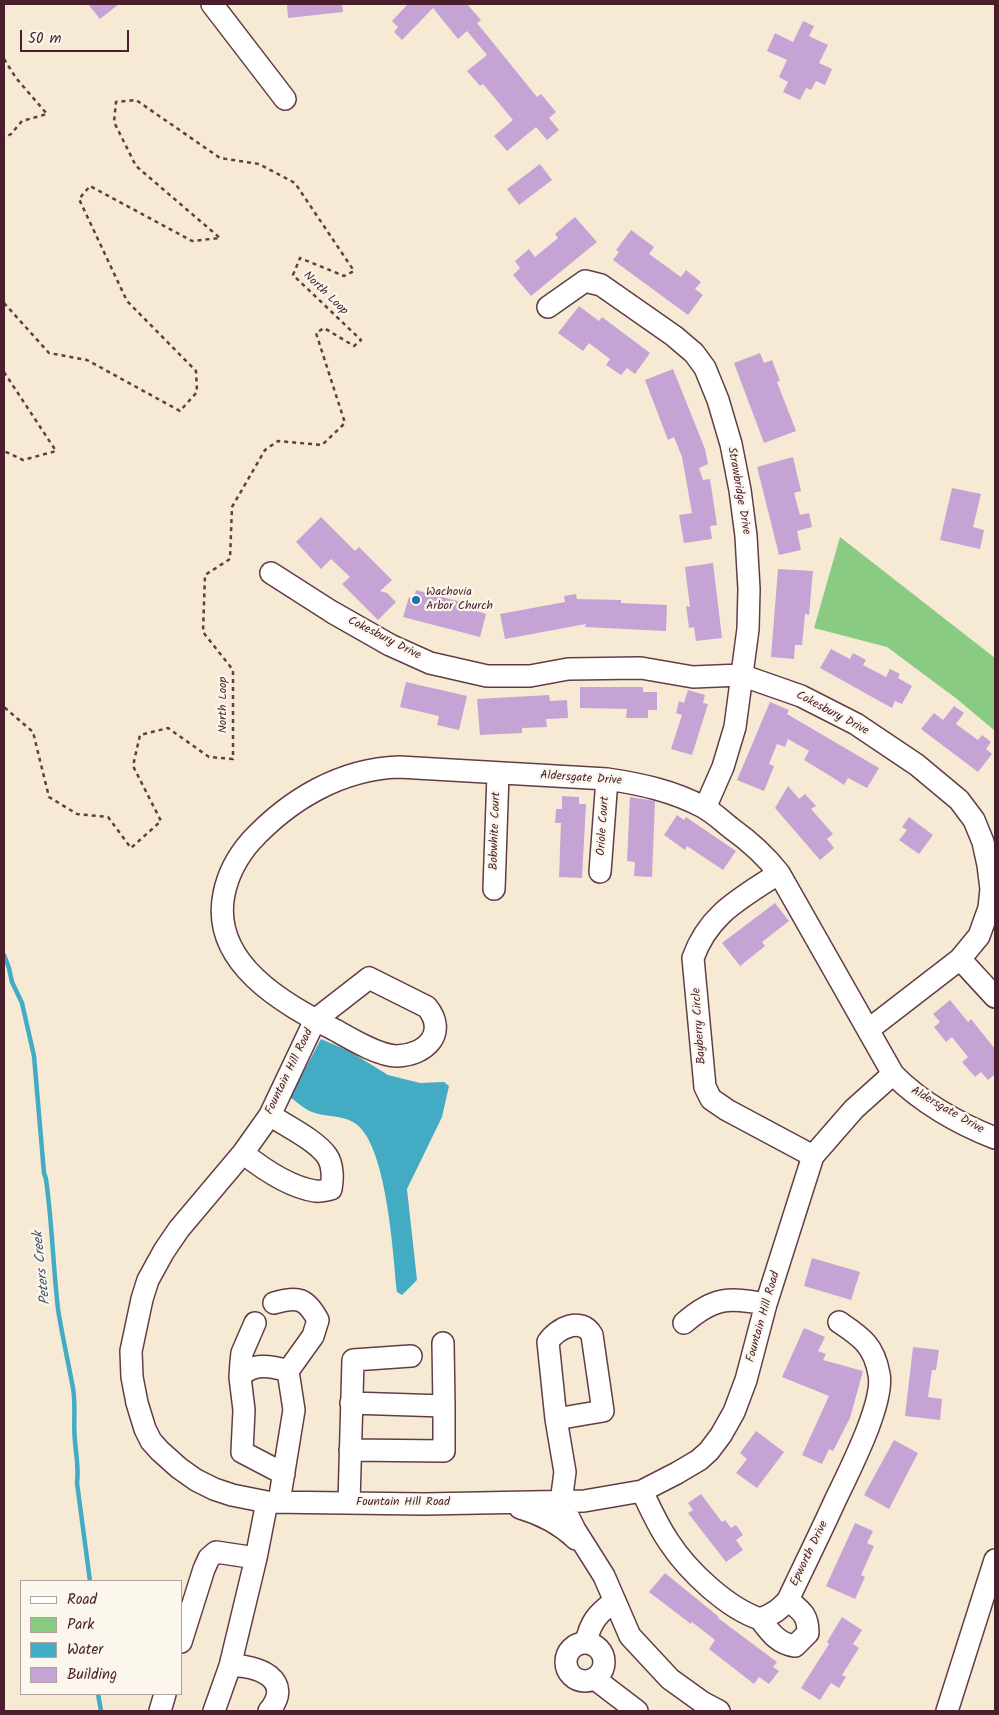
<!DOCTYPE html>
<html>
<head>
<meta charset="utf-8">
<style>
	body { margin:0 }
	#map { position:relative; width:999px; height:1715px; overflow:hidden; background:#f6ead5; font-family:Kalam,sans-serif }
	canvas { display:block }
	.frame { position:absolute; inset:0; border:5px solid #4a1f2b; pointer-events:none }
	.legend { position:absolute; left:20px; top:1580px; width:162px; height:115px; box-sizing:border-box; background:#fbf7ec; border:1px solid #b4a19f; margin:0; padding:6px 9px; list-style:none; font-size:15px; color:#4a1f2b }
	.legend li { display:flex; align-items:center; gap:10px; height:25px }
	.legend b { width:25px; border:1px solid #b4a19f }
	.scale { position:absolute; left:20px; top:30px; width:109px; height:22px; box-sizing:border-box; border:2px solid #4a1f2b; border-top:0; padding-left:6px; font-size:15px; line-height:18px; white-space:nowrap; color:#4a1f2b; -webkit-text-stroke:4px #fbf7ec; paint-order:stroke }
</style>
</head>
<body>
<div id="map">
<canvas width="999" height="1715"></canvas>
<div class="frame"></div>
<ul class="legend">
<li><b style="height:6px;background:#fff"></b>Road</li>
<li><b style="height:14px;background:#8acb83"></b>Park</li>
<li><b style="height:14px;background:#43abc3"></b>Water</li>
<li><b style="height:14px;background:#c6a3d5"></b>Building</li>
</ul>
<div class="scale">50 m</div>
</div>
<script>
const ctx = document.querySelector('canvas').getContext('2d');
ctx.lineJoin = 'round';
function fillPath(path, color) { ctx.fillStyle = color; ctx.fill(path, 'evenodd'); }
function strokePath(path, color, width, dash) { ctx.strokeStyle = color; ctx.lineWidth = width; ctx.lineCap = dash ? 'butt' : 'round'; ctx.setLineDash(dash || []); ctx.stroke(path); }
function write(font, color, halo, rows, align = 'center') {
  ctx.font = font + ' Kalam,sans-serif'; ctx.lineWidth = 4.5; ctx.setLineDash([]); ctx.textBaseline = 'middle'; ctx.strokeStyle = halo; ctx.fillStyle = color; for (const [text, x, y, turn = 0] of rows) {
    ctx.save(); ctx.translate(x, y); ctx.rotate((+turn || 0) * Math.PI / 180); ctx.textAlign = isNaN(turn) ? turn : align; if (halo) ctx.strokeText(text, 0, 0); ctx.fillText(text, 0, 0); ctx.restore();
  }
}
const green = new Path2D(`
	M840,537l155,121v73l-38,-32 -70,-52 -73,-19z`);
const water = new Path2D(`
	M321,1039l28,12 39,24 32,8 24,-1 5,4 -7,31 -35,72 10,91 -15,15 -5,-3c-4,-37 -10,-152 -44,-170 -12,-7 -29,-5 -41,-10 -8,-3 -15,-10 -22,-15z`);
const stream = new Path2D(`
	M4,955l5,13 3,14 10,21 12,53 10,117 2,6c6,43 7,86 12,130 4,26 10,52 15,79 3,17 0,36 2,53 1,14 4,28 2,42l13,98
	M98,1694l3,17`);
const building = new Path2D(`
	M88,4h31l-19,15z
	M287,4h55l1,8 -55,6z
	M408,4h59l14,16 -4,3 60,74 4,-3 15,18 -7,6 10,12 -12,10 -11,-13 -29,24 -13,-15 19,-16 -30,-36 -3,2 -13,-15 20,-16 -20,-24 -9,8 -25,-31 -31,32 -8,-8 4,-5 -6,-6z
	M803,21l11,5 -5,10 19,9 -9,18 13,6 -7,16 -9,-4 -5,9 -5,-2 -6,12 -17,-8 5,-10 -9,-5 8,-17 -20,-9 8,-18 18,9z
	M540,164l12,16 -33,25 -12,-16z
	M575,217l22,25 -66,54 -18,-21 7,-7 -5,-7 14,-12 6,8 23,-19 -3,-4z
	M631,230l23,17 -5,7 32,23 5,-7 15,12 -6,7 8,6 -15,20 -75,-55 6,-8 -3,-2z
	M579,306l20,15 3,-4 48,36 -15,21 -8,-6 -6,7 -15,-10 4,-6 -21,-16 -6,8 -25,-18z
	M760,353l4,10 8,-3 8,21 -3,1 19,49 -32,12 -30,-80z
	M673,369l32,80 3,15 -9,4 4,12 7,-1 7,46 -7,1 2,13 -28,4 -5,-28 13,-2 -10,-56 -8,-20 -6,3 -23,-60z
	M793,457l8,34 -7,2 6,22 9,-2 3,14 -15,4 4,19 -22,5 -22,-88z
	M952,488l29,6 -8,33 11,3 -4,19 -40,-9z
	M321,517l34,34 4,-4 33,33 -12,11 7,2 9,9 -18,18 -36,-36 8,-7 -19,-18 -10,10 -25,-27z
	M713,563l9,75 -26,3 -2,-14 -5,1 -3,-22 4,1 -5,-40z
	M778,569l35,2 -4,44 -4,-1 -3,31h-7l-1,14 -23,-2z
	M416,590l45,12 1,-3 13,3 -2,8 13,4 -6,23 -77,-20 6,-20 4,3z
	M576,594l1,5 44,1v3l46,2 -1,26 -81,-4 1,-3 -81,15 -5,-25 65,-12 -1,-6z
	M831,649l19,10 3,-6 13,7 -3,5 23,12 4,-8 10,5 -2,4 14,8 -10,18 -7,-3 -3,7 -72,-40z
	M406,682l61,14 -8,34 -22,-5 2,-9 -39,-9z
	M580,687h63v5h14v18h-9v8h-22l1,-9 -47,-1z
	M688,690l17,5 -2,8 5,1 -16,51 -21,-6 11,-34 -6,-2 3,-12 5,2z
	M549,695l1,6 17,-1 1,18 -22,1 1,8 -25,1v5l-42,2 -3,-36z
	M770,702l19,8 -2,4 92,54 -12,20 -19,-10 -4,7 -12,-8 -28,-17 5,-9 -21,-12 -3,8 -8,-3 -8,20 5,2 -10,25 -27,-11z
	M954,706l10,7 -8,11 22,16 4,-5 9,7 -5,7 6,5 -14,18 -57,-43 13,-16 9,7z
	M788,786l11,13 6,-5 11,12 -5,3 22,25 -6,5 7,9 -14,12 -45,-52z
	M562,796l17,1v7h7l-4,74 -23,-1 2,-54h-6l1,-14h6z
	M630,797l25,4 -3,76 -18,-1 1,-14 -8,-1z
	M677,815l7,5 2,-3 50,34 -13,19 -36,-24 -2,4 -21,-15z
	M909,817l24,18 -14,19 -20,-14 8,-10 -5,-3z
	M775,903l14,18 -27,21 3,4 -25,20 -18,-23z
	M950,1000l18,22 3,-3 24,30v25l-7,6 -7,-8 -6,5 -13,-15 6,-5 -16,-20 -6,5 -12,-15 6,-5 -7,-8z
	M812,1258l48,14 -9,28 -47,-14z
	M804,1328l21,9 -7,14 8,3 -3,6 40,11 -13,47 -17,33 -4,-2 -7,15 -20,-9 27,-59 -47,-19z
	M913,1347l26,3 -3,20h-4l-4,27 14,2 -2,21 -35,-4z
	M756,1431l28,21 -27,36 -21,-15 11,-14 -7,-6z
	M894,1440l24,13 -29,56 -25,-14z
	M701,1494l21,28 3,-2 6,8 5,-3 7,10 -7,5 7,10 -17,12 -38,-49 5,-3 -5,-7z
	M855,1523l18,8 -6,12 7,3 -13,29 4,2 -10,22 -29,-13z
	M665,1573l54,44 -1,1 59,44 -4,5 6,4 -10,13 -10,-7 -5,7 -45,-35 6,-9 -23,-18 -1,2 -42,-32z
	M842,1617l20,13 -9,14 6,4 -17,27 4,2 -7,11 -8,-5 -11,17 -19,-12 28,-44 -2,-2z`);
const path = new Path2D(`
	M4,59l12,19 31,36 -25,7 -11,13 -7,4
	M4,303l45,50 38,7 93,51 17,-19 -1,-21 -69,-70 -48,-102 11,-13 102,55 28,-3 -84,-72 -22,-44 2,-20 20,-2 84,58 39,6 36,19 59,88 -10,5 -44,-18 -7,17 68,65 -7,6 -30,-18 -8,5 29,90 -23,22 -44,-4 -13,9 -33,57 -2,52 -25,16 -2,57 30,38v89l-24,-2 -41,-29 -28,7 -7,31 28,55 -30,27 -23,-31 -31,-3 -28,-17 -16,-65 -29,-25
	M4,372l52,79 -33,9 -19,-9`);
const minor = new Path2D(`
	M212,4l73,95
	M548,307l37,-26 16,4 73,51 20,17 11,15 13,32 13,44 9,46 6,46 3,53 -1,40 -13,98 -12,40 -18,41
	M271,573l61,39 58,33 40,18 57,13h43l38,-7 73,-1 52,9 48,-2 60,21 55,28 61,41 42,35 15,20 9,22 5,23 3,24 -2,19 -10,28 -19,23 -92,71
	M600,872l7,-93
	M779,873c-37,25 -70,40 -86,85l12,129 6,12 16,11 86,46
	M494,889l4,-115
	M960,959l35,38
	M893,1074l-39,35 -41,47 -47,148 -20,76 -12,32 -13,23 -12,16 -10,9 -22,13 -35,18 -58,10 -159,3 -158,-2 -35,-7 -18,-6 -18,-9 -17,-12 -19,-17 -9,-10 -6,-12 -8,-26 -5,-26 -1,-26 11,-52 6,-19 16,-29 15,-22 64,-76 27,-38 45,-95 54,-42 58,29c21,26 -1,48 -30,49 -18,0 -46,-17 -62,-26 -51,-26 -125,-67 -111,-136 4,-20 13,-37 27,-53 39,-42 90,-72 148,-74l208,12c34,5 66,12 96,28 10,5 19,14 28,21 18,13 34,27 48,45l114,201c27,28 66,50 102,64
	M243,1153c20,16 46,34 72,38 5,1 11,-1 16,-2 2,-10 2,-24 -4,-33 -11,-16 -41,-30 -57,-41
	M274,1303c24,-7 32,-5 44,17l-5,16 -25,35 6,39 -15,92
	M255,1323l-13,30 -1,9 -1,15 4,33 -2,42 42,22
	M684,1323c30,-26 44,-26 82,-19
	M443,1343l1,63
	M240,1377c12,-15 32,-11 48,-6
	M556,1419l47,-8 -11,-76c-10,-19 -35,-7 -44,7l8,77 9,53 -4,30 14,28 29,46 26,60 40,43 32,23 17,9
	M350,1450l94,1v-45l-93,-3
	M642,1491c8,17 16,35 27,51 19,29 58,66 91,77 12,-4 19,-9 28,-19 15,-32 31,-64 46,-97 13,-28 51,-100 45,-129 -5,-29 -18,-37 -40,-52
	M349,1503l4,-143 58,-4
	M520,1508c21,6 40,16 56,31
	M760,1619c10,13 18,25 35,27l13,-13c0,-19 -7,-22 -20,-33
	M181,1642l23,-73 5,-11 7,-6 40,6
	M566 1662a19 19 0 1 1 38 0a19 19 0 1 1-38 0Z
	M586,1643c4,-21 12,-30 29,-42
	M230,1666c27,-2 65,14 39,45
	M595,1679l42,32
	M160,1711l5,-17
	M214,1711l16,-45 26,-108 11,-56
	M947,1711l48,-151`);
const markers = [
	[416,600,5,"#1f6fb2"]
];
const streetNames = [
	["North Loop",325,294,44],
	["Strawbridge Drive",738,491,80],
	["Cokesbury Drive",384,639,27],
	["North Loop",224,705,-90],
	["Cokesbury Drive",832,714,28],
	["Aldersgate Drive",581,779,4],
	["Oriole Court",604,826,-86],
	["Bobwhite Court",496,831,-88],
	["Bayberry Circle",700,1026,-94],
	["Fountain Hill Road",290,1072,-64],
	["Aldersgate Drive",947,1111,30],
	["Fountain Hill Road",764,1317,-74],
	["Fountain Hill Road",403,1503],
	["Epworth Drive",810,1554,-64]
];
const poiNames = [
	["Wachovia",426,593],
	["Arbor Church",426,607]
];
const waterNames = [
	["Peters Creek",43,1268,-96]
];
fillPath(green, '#8acb83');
fillPath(water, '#43abc3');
strokePath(stream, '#43abc3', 4.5);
fillPath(building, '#c6a3d5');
strokePath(minor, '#643d44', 24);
strokePath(path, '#643d44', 2.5, [4, 4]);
strokePath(minor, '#fff', 21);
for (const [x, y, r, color] of markers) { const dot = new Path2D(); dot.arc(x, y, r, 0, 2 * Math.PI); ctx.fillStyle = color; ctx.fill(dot); strokePath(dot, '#fbf7ec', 2); }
write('12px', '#4a1f2b', '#fbf7ec', streetNames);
write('12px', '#4a1f2b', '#fbf7ec', poiNames, 'left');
write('italic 14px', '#475768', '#fbf7ec', waterNames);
</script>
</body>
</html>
